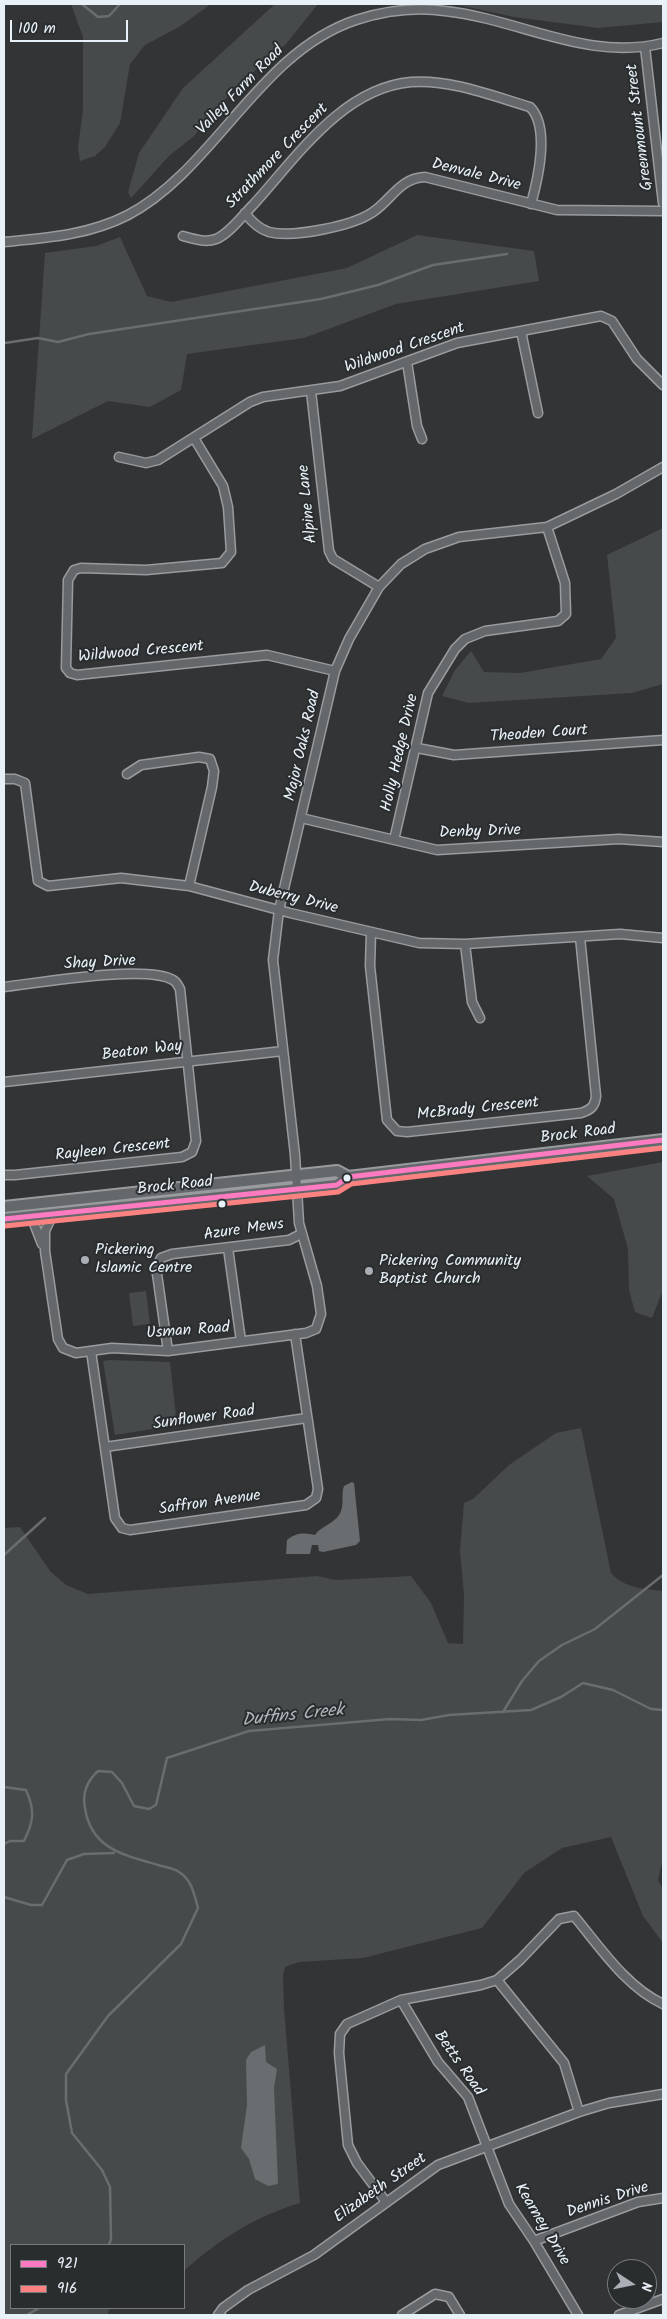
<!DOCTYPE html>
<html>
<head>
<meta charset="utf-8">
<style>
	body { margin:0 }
	#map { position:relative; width:667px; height:2319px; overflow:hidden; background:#333435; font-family:Kalam,sans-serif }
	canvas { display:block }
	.frame { position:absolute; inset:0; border:5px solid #e8f1f8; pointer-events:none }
	.legend { position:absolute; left:10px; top:2244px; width:175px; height:65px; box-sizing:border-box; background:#2a2d2e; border:1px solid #767b7f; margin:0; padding:6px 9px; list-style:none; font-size:15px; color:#e8f1f8 }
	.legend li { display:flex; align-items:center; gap:10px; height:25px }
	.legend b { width:25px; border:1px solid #767b7f }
	.north { position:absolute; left:607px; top:2259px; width:50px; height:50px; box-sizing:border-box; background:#2a2d2e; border:1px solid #767b7f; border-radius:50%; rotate:101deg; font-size:14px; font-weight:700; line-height:20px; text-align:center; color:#e8f1f8 }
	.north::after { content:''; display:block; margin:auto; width:18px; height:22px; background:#a9afb4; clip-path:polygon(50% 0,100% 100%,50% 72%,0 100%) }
	.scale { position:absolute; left:10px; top:20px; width:118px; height:22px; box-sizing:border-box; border:2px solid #e8f1f8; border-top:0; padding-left:6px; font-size:15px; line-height:18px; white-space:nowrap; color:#e8f1f8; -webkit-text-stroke:4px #2a2d2e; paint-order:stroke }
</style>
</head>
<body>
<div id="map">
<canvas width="667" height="2319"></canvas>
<div class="frame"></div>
<ul class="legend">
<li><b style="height:6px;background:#fe7ac1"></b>921</li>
<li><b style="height:6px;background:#fc8282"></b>916</li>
</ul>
<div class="north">N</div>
<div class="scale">100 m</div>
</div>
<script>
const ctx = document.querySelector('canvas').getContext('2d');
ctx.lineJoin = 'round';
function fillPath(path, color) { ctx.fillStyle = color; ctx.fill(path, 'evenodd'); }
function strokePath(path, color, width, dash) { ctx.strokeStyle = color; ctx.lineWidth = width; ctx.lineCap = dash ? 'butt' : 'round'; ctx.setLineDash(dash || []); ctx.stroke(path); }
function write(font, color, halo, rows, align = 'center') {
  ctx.font = font + ' Kalam,sans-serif'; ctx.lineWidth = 4; ctx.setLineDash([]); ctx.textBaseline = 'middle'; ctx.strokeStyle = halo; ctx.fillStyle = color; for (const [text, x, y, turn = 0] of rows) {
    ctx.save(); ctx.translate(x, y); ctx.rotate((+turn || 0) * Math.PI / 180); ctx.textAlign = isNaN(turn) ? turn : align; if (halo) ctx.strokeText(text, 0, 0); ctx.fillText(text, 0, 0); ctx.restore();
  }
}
const green = new Path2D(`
	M71,4h140l-32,23 -34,18 -15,19 -10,59 -15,24 -10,9 -15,5 -2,-14 5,-37v-73z
	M275,4h43l-32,40 -22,18 -45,43 -25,31 -25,20 -38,42 -3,-6 11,-39 44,-65z
	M454,4h209v18l-65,6 -84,-11z
	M417,235l117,16 5,30 -143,23 -92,34 -117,16 -6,36 -31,17 -42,-6 -76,38 13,-186 51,-7 24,-9 27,59 24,6 176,-34z
	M663,528v156l-31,9 -163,10 -27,-7 13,-26 16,-19 13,21 36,1 81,-14 15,-21 -9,-83z
	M663,1162v128l-11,28 -17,-6 -6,-22 -1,-41 -14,-50 -27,-23z
	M146,1291l4,33 -17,2 -4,-33z
	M110,1360l60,2 7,63 -62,10 -12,-74z
	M581,1428l30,145c13,15 34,16 52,18v267l-5,22 5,9v54l-20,-27 -32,-79 -49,11 -38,25 -42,55 -119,30 -64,4 -14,5 -2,9 1,32 16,195c-44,13 -82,37 -116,68v-26h-173v63h99l-3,7h-103v-787l16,-1 30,44 16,14 22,9 229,-18 19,4 75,-4 20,27 17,40 15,1 1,-49 -4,-44 4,-48 9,-4 36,-34 47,-32z`);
const water = new Path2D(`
	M352,1482l2,1 6,58 -4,4 -33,7 -4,-1 -1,-6h-6l-2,9h-24l1,-14c11,-8 15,-7 28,-5 7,-10 22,-12 26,-24 3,-8 0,-17 3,-25z
	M265,2045l1,17 11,7 -3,19 4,96 -10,2 -13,-7 -6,-20 -8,-11 6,-43 -1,-45 5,-8z`);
const stream = new Path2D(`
	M82,4l16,13 11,-1 11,-12
	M5,343l33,-5 20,4 31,-8 232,-35 57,-14 55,-20 74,-11
	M4,1555l41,-37
	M503,1712l19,-31 17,-20 23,-16 33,-16 68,-54
	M4,1787l22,3c9,20 8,31 -2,51h-14l-6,3
	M4,1897l27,8h11l25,-45 17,-6 30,-1
	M109,2245l2,-6 -1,-52 -8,-17 -30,-37 -6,-33v-26l42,-58 73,-72 17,-36c-4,-14 -6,-28 -19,-36 -5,-4 -15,-5 -21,-7 -34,-10 -67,-16 -73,-57 -3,-15 2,-27 13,-37l14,1 10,11 12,23 15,3 7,-4 11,-47 82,-27 141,-12 31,1 28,-5 82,-5 30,-13 22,-14 30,7 38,19 12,1
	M27,2315l12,-7`);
const minor = new Path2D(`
	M645,47l18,156
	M245,213c6,8 14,16 24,19 24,6 84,-6 104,-20 19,-13 27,-34 52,-35l132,33 106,1
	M183,236c11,3 22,7 33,3 13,-5 27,-24 37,-34 43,-47 89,-117 158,-123 39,-3 82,14 119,25 20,20 8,72 1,97
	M4,242c43,-4 85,-7 124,-27 87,-46 131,-163 228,-195 28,-9 60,-13 89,-9 74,8 143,51 218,32
	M521,331l17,82
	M407,362l10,64 5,13
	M311,391l18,160 4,8 46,28
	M194,438l29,48 5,21 3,45 -9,11 -76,7 -65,-2 -7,2 -6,10 -2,88 4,5 7,2 190,-20 68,16
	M119,457l27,6 12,-3 92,-58 13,-5 77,-11 117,-43 144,-27 11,5 25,38 26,26
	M417,748l37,7 209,-15
	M127,774l14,-9 58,-8 11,2 4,12 -2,16 -23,99
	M4,779h11l10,4 13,98 10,5 73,-8 68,8 101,27 129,30 46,1 155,-10 43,4
	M301,818l136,32 182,-11 44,3
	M394,840l34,-147 27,-44 10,-10 20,-8 73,-10 8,-7 -1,-31 -18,-56
	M371,932l-1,34 17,154 10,11 10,1 174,-19c9,-3 14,-6 15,-17l-16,-159
	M465,944l7,58 8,16
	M4,987c34,-4 143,-23 169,-7 4,2 5,6 7,9l16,152 -4,11 -10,5 -167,18h-11
	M4,1082l279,-31
	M53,1214l-8,17v20l13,88 5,9 13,5 36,-5 56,3 138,-18 10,-4 5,-15 -4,-28 -18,-63 -4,-68 -22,-195 6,-50 56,-239 14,-32 30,-52 22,-23 24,-15 34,-12 88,-10 69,-33 47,-27
	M31,1216l11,28
	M228,1248l13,93
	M91,1351l24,167 7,10 8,2 176,-25 10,-7 2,-9 -23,-155
	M168,1351l-11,-77v-7l4,-9 11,-4 117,-14 12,-6
	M105,1447l202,-29
	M497,1980l67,83 15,49
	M401,2000l37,62 30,35 41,107 25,37 44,74
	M386,2202l-29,-39 -9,-18 -9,-92 1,-19 7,-10 54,-24 80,-15 16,-5 23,-20 39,-41 15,-3c26,31 52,71 89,88
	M534,2241l104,-39 25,-4
	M218,2315l5,-7 25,-18 66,-35 124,-90 141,-53 30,-9 54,-9
	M402,2315l33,-21 14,3 11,18
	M619,2315l44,-16`);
const major = new Path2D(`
	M4,1207l333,-36 11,6
	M4,1219l333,-34 11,-8 315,-37`);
const bus1 = new Path2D(`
	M4,1219l333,-34 11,-8 315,-37`);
const bus2 = new Path2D(`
	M5,1226l333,-34 13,-8 312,-36`);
const markers = [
	[347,1178,4.5,"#e8f1f8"],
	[222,1204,4.5,"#e8f1f8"],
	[85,1260,5,"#a9afb4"],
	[369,1271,5,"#a9afb4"]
];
const streetNames = [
	["Valley Farm Road",241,91,-46],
	["Greenmount Street",641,127,-97],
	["Strathmore Crescent",278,157,-46],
	["Denvale Drive",476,176,14],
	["Wildwood Crescent",405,349,-19],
	["Alpine Lane",309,504,-96],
	["Wildwood Crescent",141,653,-5],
	["Theoden Court",539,735,-4],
	["Major Oaks Road",304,746,-77],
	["Holly Hedge Drive",401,753,-77],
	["Denby Drive",480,833,-2],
	["Duberry Drive",293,899,14],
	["Shay Drive",100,964,-3],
	["Beaton Way",142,1052,-7],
	["McBrady Crescent",478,1110,-6],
	["Brock Road",578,1135,-7],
	["Rayleen Crescent",113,1151,-6],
	["Brock Road",175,1187,-6],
	["Azure Mews",244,1231,-8],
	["Usman Road",188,1332,-4],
	["Sunflower Road",204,1419,-8],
	["Saffron Avenue",210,1504,-8],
	["Betts Road",458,2064,55],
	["Elizabeth Street",381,2189,-35],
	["Dennis Drive",608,2201,-18],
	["Kearney Drive",541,2225,59]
];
const poiNames = [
	["Pickering",95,1251],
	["Islamic Centre",95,1269],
	["Pickering Community",379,1262],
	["Baptist Church",379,1280]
];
const waterNames = [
	["Duffins Creek",293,1717,-6]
];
fillPath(green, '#464a4b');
fillPath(water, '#696d70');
strokePath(stream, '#696d70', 2.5);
strokePath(minor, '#999b9e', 11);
strokePath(major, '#999b9e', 14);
strokePath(minor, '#64686b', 8);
strokePath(major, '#64686b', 10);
strokePath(bus1, '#fe7ac1', 5);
strokePath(bus2, '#fc8282', 5);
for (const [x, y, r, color] of markers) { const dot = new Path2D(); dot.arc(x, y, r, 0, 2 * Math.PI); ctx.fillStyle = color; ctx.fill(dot); strokePath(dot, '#2a2d2e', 2); }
write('16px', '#e8f1f8', '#2a2d2e', streetNames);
write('16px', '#e8f1f8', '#2a2d2e', poiNames, 'left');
write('italic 18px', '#b1b8be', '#2a2d2e', waterNames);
</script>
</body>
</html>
